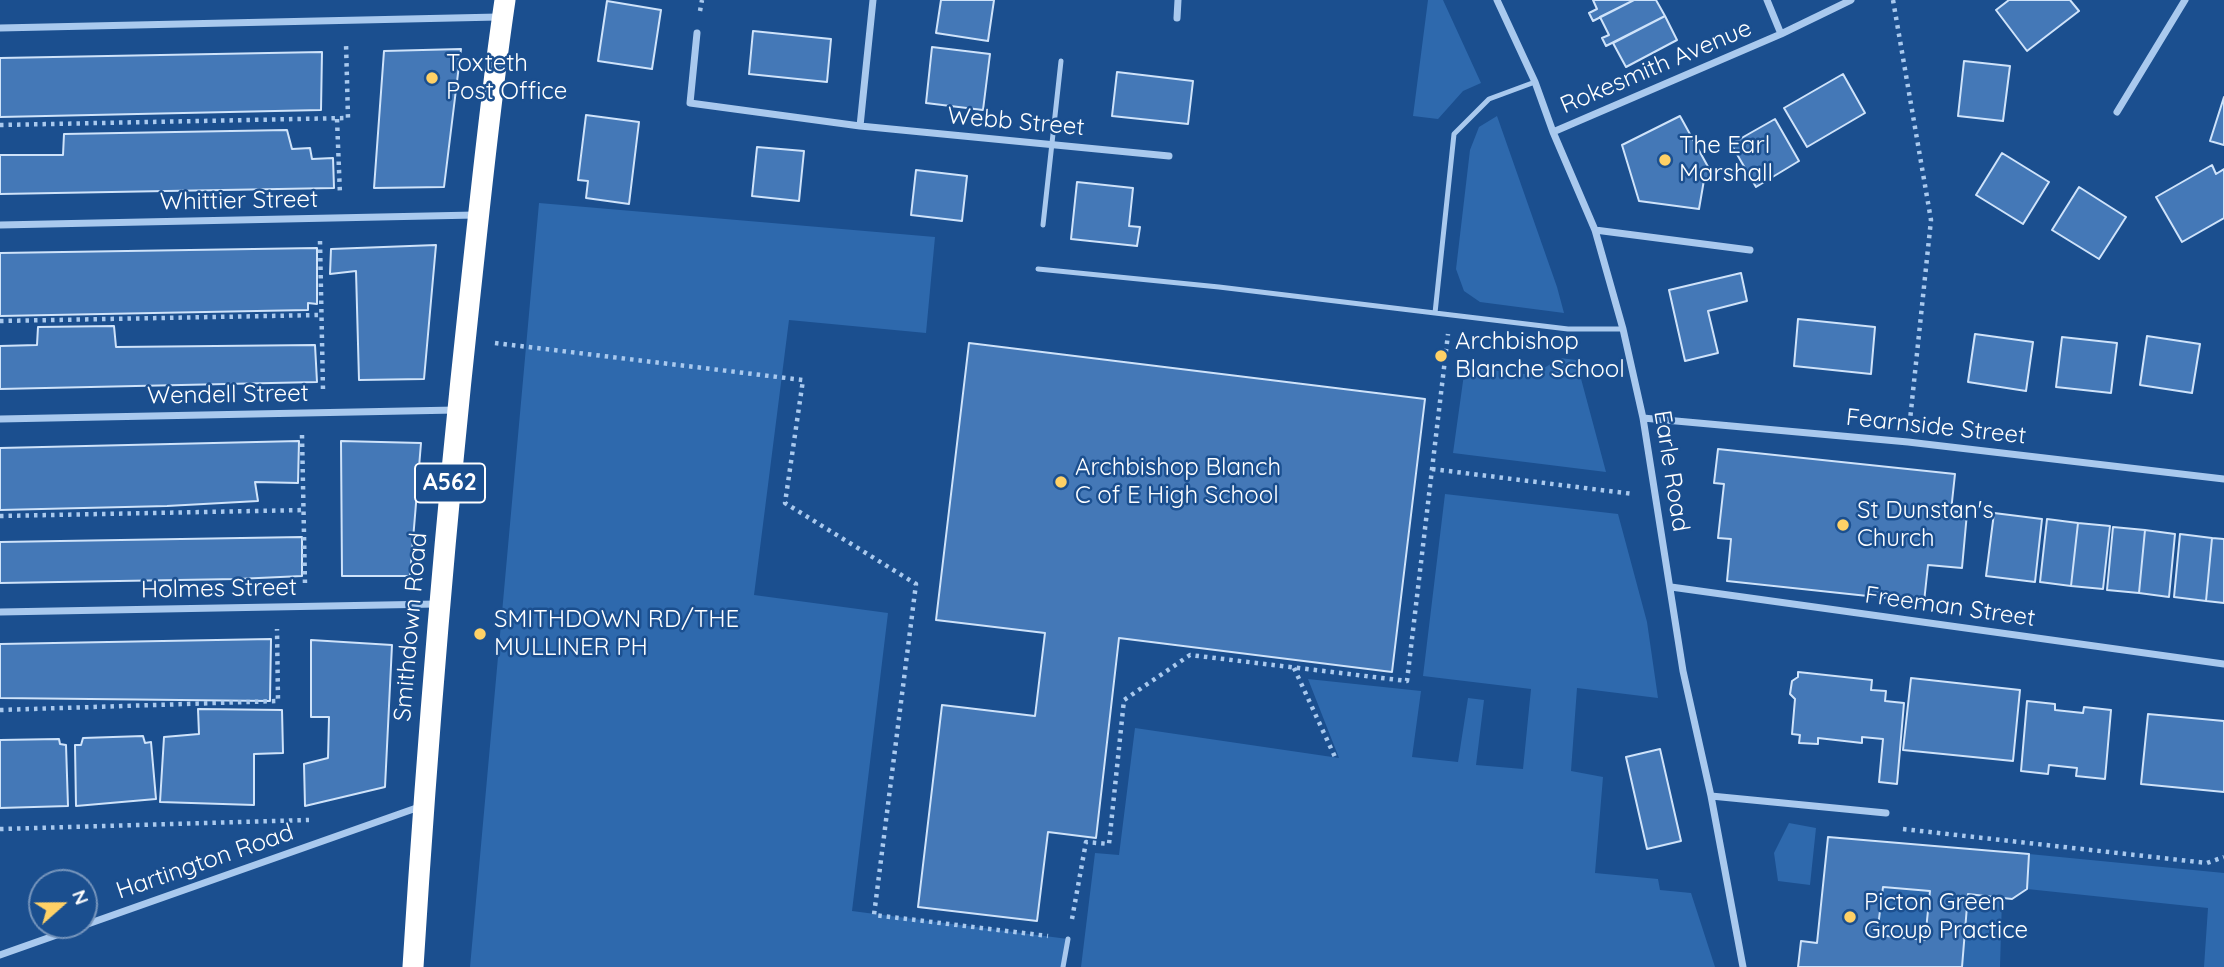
<!DOCTYPE html>
<html>
<head>
<meta charset="utf-8">
<style>
	body { margin:0 }
	#map { position:relative; width:2224px; height:967px; overflow:hidden; background:#1b4f8f; font-family:Quicksand,sans-serif }
	canvas { display:block }
	.north { position:absolute; left:28px; top:869px; width:70px; height:70px; box-sizing:border-box; background:#1b4f8f; border:2px solid #7695bc; border-radius:50%; rotate:69deg; font-size:19px; font-weight:700; line-height:28px; text-align:center; color:#fff }
	.north::after { content:''; display:block; margin:auto; width:24px; height:32px; background:#ffd166; clip-path:polygon(50% 0,100% 100%,50% 72%,0 100%) }
</style>
</head>
<body>
<div id="map">
<canvas width="2224" height="967"></canvas>
<div class="north">N</div>
</div>
<script>
const ctx = document.querySelector('canvas').getContext('2d');
ctx.lineJoin = 'round';
function fillPath(path, color) { ctx.fillStyle = color; ctx.fill(path, 'evenodd'); }
function strokePath(path, color, width, dash) { ctx.strokeStyle = color; ctx.lineWidth = width; ctx.lineCap = dash ? 'butt' : 'round'; ctx.setLineDash(dash || []); ctx.stroke(path); }
function write(font, color, halo, rows, align = 'center') {
  ctx.font = font + ' Quicksand,sans-serif'; ctx.lineWidth = 5; ctx.setLineDash([]); ctx.textBaseline = 'middle'; ctx.strokeStyle = halo; ctx.fillStyle = color; for (const [text, x, y, turn = 0] of rows) {
    ctx.save(); ctx.translate(x, y); ctx.rotate((+turn || 0) * Math.PI / 180); ctx.textAlign = isNaN(turn) ? turn : align; if (halo) ctx.strokeText(text, 0, 0); ctx.fillText(text, 0, 0); ctx.restore();
  }
}
const green = new Path2D(`
	M1428,0h15l38,83 -18,8 -25,28 -25,-3z
	M1497,116l60,171 7,26 -84,-11 -16,-11 -8,-22 14,-119 9,-23z
	M539,203l396,34 -9,96 -137,-13 -35,275 134,18 -36,298 216,28 -5,28h-593z
	M1560,358l16,2 30,112 -153,-19 12,-86 68,8z
	M1445,494l173,20 29,108 11,76 -81,-10 -6,83 32,6 -8,96 63,6 2,11 31,3 24,74h-634l14,-114 24,2 16,-127 204,30 -31,-79 113,12 -9,66 46,5 10,-64 16,2 -8,65 47,4 8,-80 -108,-13z
	M1789,823l27,5 -6,57 -32,-4 -4,-28z
	M2029,854l195,19v94h-20l4,-59 -181,-19z
	M1883,887l47,4 -5,49 -48,-5z
	M1968,894l34,4 -2,69h-38z`);
const building = new Path2D(`
	M941,0h53l-6,41 -52,-8z
	M1593,0h41l-41,21 -4,-8 8,-4z
	M1634,0h22l9,16 -59,30 -4,-8 7,-3 -9,-18z
	M2009,0h61l9,11 -52,40 -31,-41z
	M607,1l54,9 -9,59 -54,-8z
	M1665,16l12,24 -51,27 -13,-24z
	M753,31l78,8 -4,43 -78,-8z
	M932,47l58,7 -7,56 -57,-7z
	M461,49l-17,138 -70,1 10,-137z
	M322,52l-1,58 -321,7v-59z
	M1964,61l46,5 -7,55 -45,-5z
	M1117,72l76,9 -5,43 -76,-8z
	M1843,74l22,39 -58,34 -23,-39z
	M2224,97v48l-14,-4z
	M586,115l53,7 -10,82 -43,-6 2,-17 -10,-1z
	M1680,116l32,58 -8,6 -5,29 -60,-8 -17,-56z
	M1775,119l24,42 -43,26 -25,-43z
	M287,130l5,19 18,-1 2,11 21,-1 1,30 -334,6v-39h63l1,-21z
	M757,147l47,4 -5,50 -47,-5z
	M2002,153l47,29 -26,42 -47,-29z
	M2212,165l4,9 8,-5v49l-42,24 -26,-45z
	M916,170l51,6 -5,45 -51,-6z
	M1077,182l56,6 -4,38 11,1 -3,19 -66,-7z
	M2079,187l47,30 -27,42 -47,-29z
	M436,245l-12,134 -65,1 -3,-109 -26,3 1,-25z
	M317,248v56l-9,-1v7l-308,6v-63z
	M1741,273l6,28 -39,10 10,42 -33,8 -16,-71z
	M1798,319l77,8 -4,47 -77,-8z
	M114,326l2,21 199,-2 2,37 -317,7v-43l37,-1 1,-18z
	M1975,334l58,8 -7,49 -58,-9z
	M2147,336l53,8 -8,49 -52,-8z
	M2062,337l55,6 -6,50 -55,-6z
	M969,343l456,56 -33,273 -273,-34 -23,200 -48,-6 -11,89 -119,-14 24,-202 93,11 10,-83 -109,-13z
	M299,441l-1,42 -43,-1 3,19 -91,5 -167,4v-62z
	M341,441l80,2 -11,133h-68z
	M1718,449l237,25 -4,37 16,2 -5,55 -34,-3 -4,37 -197,-21 4,-42 -13,-1 6,-54 -10,-1z
	M1994,513l48,6 -7,63 -49,-6z
	M2047,519l31,4 -7,63 -31,-4z
	M2078,523l32,3 -7,63 -32,-3z
	M2113,527l32,3 -6,63 -32,-3z
	M2145,530l30,4 -6,63 -30,-4z
	M2180,534l32,4 -6,63 -32,-4z
	M302,537v39l-65,3 -237,4v-41z
	M2212,538l12,1v64l-18,-2z
	M271,639l-1,62 -270,-3v-54z
	M311,640l81,5 -7,142 -80,19 -1,-42 24,-6 1,-41h-18z
	M1798,672l74,8 -1,10 15,1 -1,10 19,2 -7,81 -18,-2 4,-43 -21,-2v6l-44,-5v6l-19,-1 1,-8 -8,-1 3,-35 -5,-5 2,-13 6,-4z
	M1911,678l109,12 -7,71 -110,-11z
	M2027,701l28,3v6l28,3 1,-6 27,3 -6,69 -29,-3 1,-8 -28,-3 -1,9 -27,-3z
	M198,709l84,1 1,43 -29,1v51l-94,-3 4,-65 35,-3z
	M2148,714l76,7v71l-83,-8z
	M143,736l2,7 6,-1 5,57 -80,7 -1,-61h6l2,-7z
	M59,739l1,5 6,1 2,61 -68,2v-68z
	M1660,749l21,92 -34,8 -21,-92z
	M1828,837l201,17 -2,35 -15,10 -44,-5 -6,73h-164l3,-26 16,2zM1883,887l47,4 -5,49 -48,-5z`);
const path = new Path2D(`
	M1893,0l38,220 -21,200
	M700,11l2,-11
	M337,119l3,76
	M0,125l348,-7 -2,-75
	M320,241l3,149
	M0,321l321,-6
	M495,343l308,37 -18,123 131,81 -42,331 174,21
	M302,435l3,149
	M1432,469l201,25
	M0,516l304,-6
	M1294,668l41,89
	M0,710l278,-9 -1,-72
	M0,829l309,-9
	M1903,829l304,34 17,-6
	M1072,919l14,-77 23,2 15,-144 66,-45 217,26 41,-347`);
const lane = new Path2D(`
	M1535,82l-46,17 -35,35 -19,179 133,16h55
	M1043,225l18,-164
	M1038,269l181,18 216,26
	M1063,967l5,-28`);
const street = new Path2D(`
	M1497,0l38,82 18,50 42,98 28,99 20,89 40,253 28,125 32,171
	M1767,0l14,34
	M1177,18l1,-18
	M0,28l498,-11
	M697,33l-7,70 170,23 309,30
	M2117,112l68,-112
	M860,126l13,-126
	M1553,132l228,-98 70,-34
	M0,225l475,-10
	M1595,230l155,20
	M1643,418l265,24 316,37
	M0,419l456,-9
	M1671,587l553,77
	M0,612l437,-8
	M1711,796l175,17
	M0,955l422,-149`);
const highway = new Path2D(`
	M413,967c14,-222 32,-442 56,-663 11,-101 21,-203 36,-304`);
const markers = [
	[432,78,7,"#ffd166"],
	[1665,160,7,"#ffd166"],
	[1441,356,7,"#ffd166"],
	[1061,482,7,"#ffd166"],
	[1843,525,7,"#ffd166"],
	[480,634,7,"#ffd166"],
	[1850,917,7,"#ffd166"]
];
const shields = [
	[450,483,70]
];
const shieldNames = [
	["A562",450,483]
];
const poiNames = [
	["Toxteth",446,64],
	["Post Office",446,92],
	["The Earl",1679,146],
	["Marshall",1679,174],
	["Archbishop",1455,342],
	["Blanche School",1455,370],
	["Archbishop Blanch",1075,468],
	["C of E High School",1075,496],
	["St Dunstan's",1857,511],
	["Church",1857,539],
	["SMITHDOWN RD/THE",494,620],
	["MULLINER PH",494,648],
	["Picton Green",1864,903],
	["Group Practice",1864,931]
];
const streetNames = [
	["Rokesmith Avenue",1656,67,-23],
	["Webb Street",1016,122,5],
	["Whittier Street",239,201,-1],
	["Wendell Street",228,395,-1],
	["Fearnside Street",1936,427,6],
	["Earle Road",1671,471,81],
	["Holmes Street",219,589,-1],
	["Freeman Street",1950,607,8],
	["Smithdown Road",411,627,-85],
	["Hartington Road",205,862,-19]
];
fillPath(green, '#2e69ad');
fillPath(building, '#4478b7');
strokePath(building, '#cfe3fa', 2);
strokePath(path, '#a9c9ee', 4.5, [3.5, 5]);
strokePath(lane, '#a9c9ee', 5);
strokePath(street, '#a9c9ee', 7);
strokePath(highway, '#fff', 21);
for (const [x, y, r, color] of markers) { const dot = new Path2D(); dot.arc(x, y, r, 0, 2 * Math.PI); ctx.fillStyle = color; ctx.fill(dot); strokePath(dot, '#1b4f8f', 2.5); }
for (const [x, y, w] of shields) { const box = new Path2D(); box.roundRect(x - w / 2, y - 19.5, w, 39, 5); ctx.fillStyle = '#1b4f8f'; ctx.fill(box); strokePath(box, '#fff', 2); }
write('bold 23px', '#fff', null, shieldNames);
write('24px', '#fff', '#1b4f8f', poiNames, 'left');
write('24px', '#fff', '#1b4f8f', streetNames);
</script>
</body>
</html>
